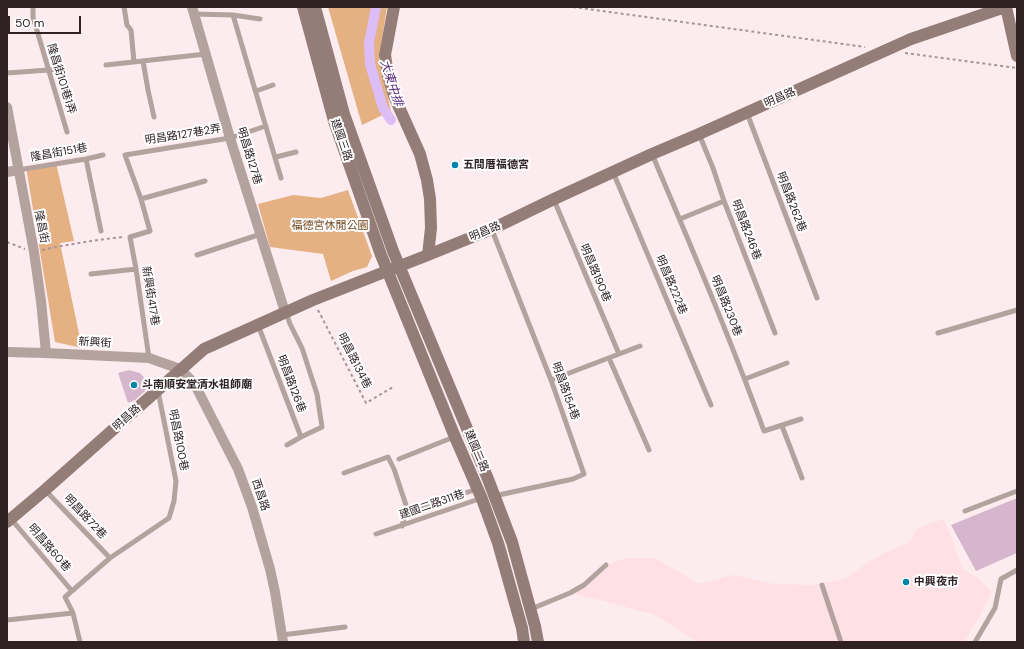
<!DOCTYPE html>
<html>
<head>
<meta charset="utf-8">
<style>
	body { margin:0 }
	#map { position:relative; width:1024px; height:649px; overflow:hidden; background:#fdecef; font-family:"DM Sans",sans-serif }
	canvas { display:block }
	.frame { position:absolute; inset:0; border:8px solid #2f2124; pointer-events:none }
	.scale { position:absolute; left:8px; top:16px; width:73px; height:18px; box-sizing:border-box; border:2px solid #2f2124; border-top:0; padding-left:5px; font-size:12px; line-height:14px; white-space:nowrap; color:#2f2124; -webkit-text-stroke:3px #fff; paint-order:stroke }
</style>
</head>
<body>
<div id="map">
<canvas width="1024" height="649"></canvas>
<div class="frame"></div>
<div class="scale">50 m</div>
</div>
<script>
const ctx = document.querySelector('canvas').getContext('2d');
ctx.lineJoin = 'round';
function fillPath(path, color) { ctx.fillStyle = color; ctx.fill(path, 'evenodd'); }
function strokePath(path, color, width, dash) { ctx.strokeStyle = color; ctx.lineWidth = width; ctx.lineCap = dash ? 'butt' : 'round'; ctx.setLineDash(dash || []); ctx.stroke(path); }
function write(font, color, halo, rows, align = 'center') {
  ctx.font = font + ' "DM Sans","Noto Sans TC",sans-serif'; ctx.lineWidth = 4; ctx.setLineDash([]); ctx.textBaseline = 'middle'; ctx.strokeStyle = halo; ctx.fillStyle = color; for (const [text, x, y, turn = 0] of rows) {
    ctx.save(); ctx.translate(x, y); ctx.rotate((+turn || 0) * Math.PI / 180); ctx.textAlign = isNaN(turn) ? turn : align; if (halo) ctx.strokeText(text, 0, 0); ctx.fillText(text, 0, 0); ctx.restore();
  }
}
const built = new Path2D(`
	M944,519l19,50 16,10 12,13 -11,24 -16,26h-267l-42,-27 -43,-12 -42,-10 34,-27 22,-8h28l24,13 20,13 35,-9 41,9 41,1 30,-6 25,-18 16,-9 24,-10 7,-14z`);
const green = new Path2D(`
	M328,7h59l-8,52 12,52 -29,14z
	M56,163l18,78 -14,2 22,105 -27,-6 -29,-175z
	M348,190l24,66 -5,11 -14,4 -22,10 -8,-27 -53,-7 -12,-43 35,-9 28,3z`);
const canal = new Path2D(`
	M376,7l-7,36 1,21 13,44 8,12`);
const building = new Path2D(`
	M129,370l11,3 7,8 -1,8 -2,3 -9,8 -7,3 -10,-30z
	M1017,498v55l-41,18 -25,-46z`);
const path = new Path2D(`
	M573,7l292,40
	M905,53l112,15
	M7,242l18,7
	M42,250c27,-6 53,-10 81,-13
	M318,310l48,93 27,-16`);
const lane = new Path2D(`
	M124,7l3,18 4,5 3,32
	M33,8v9l34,115
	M194,14l39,1 27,4
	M233,15l48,163
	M143,61l5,29 6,27
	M106,65l100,-11
	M7,73l55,-4
	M256,91l17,-6
	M747,113l70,185
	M699,134l14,34 11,33 51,132
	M652,154c39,92 78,184 112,277l37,-12
	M276,157l20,-5
	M86,159l15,72
	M18,170l68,-11 17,-4
	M613,172l98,233
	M141,199l64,-18
	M554,200l65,154
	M680,219l44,-18
	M492,230l59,150 33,94 -11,5 -79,17
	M197,255l64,-21
	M91,274l45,-5
	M286,312l4,12 12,24 15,46 5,33 -21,10
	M258,325l43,112 -14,8
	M938,333l79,-23
	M149,358l-13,-89 -6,-32 20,-6 -9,-32 -16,-44 105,-17 36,-12
	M609,358l40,92
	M745,379l42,-16
	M551,380l89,-34
	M782,426l20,52
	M399,459l55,-22
	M344,473l44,-16 6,12 13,39 -5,18
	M45,490l65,68
	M421,508l56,-19
	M965,511l52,-20
	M11,519l61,72
	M376,534l106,-36
	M822,585l19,57
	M531,609l39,-16 14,-8 22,-20
	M73,613l-8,-16 45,-39 59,-40 5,-17 2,-20 -18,-90
	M7,620l66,-7 7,29
	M282,635l63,-8
	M975,642l20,-34 6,-29 16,-9`);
const street = new Path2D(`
	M192,7l38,131 55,174
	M7,107l27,145 7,49 5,52
	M7,172l11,-2
	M7,352l39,1 103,5 31,11 14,14 44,86 14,38 18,62 5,23 8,50`);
const secondary = new Path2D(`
	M303,7l31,114 47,134 74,182 27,62 16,44 24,85 2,14
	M315,7l29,107 49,137 95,228 24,63 23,84 3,16
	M394,7l-9,48 3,20 6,21 26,58 7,26 3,19 1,29 -3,27
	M1006,7l11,49
	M7,522l38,-32 159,-141 109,-49 115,-45 64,-26 62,-30 98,-45 47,-20 212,-95 94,-32`);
const markers = [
	[455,165,4,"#0085a7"],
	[134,385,4,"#0085a7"],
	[906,582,4,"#0085a7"]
];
const streetNames = [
	["隆昌街101巷1弄",61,79,73],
	["明昌路",780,98,-24],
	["明昌路127巷2弄",183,135,-9],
	["建國三路",341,140,71],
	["隆昌街151巷",59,153,-10],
	["明昌路127巷",249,156,73],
	["明昌路262巷",791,202,69],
	["隆昌街",41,227,79],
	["明昌路246巷",746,230,69],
	["明昌路",485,232,-23],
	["明昌路190巷",595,273,67],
	["明昌路222巷",671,285,67],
	["新興街417巷",150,296,81],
	["明昌路230巷",726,306,68],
	["新興街",95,343,3],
	["明昌路134巷",354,361,63],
	["明昌路126巷",291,384,69],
	["明昌路154巷",565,391,70],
	["明昌路",127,418,-42],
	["明昌路100巷",178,440,79],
	["建國二路",476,451,67],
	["西昌路",260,495,71],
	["建國二路311巷",432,505,-19],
	["明昌路72巷",85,517,47],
	["明昌路60巷",49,548,49]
];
const poiNames = [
	["五間厝福德宮",463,165],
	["斗南順安堂清水祖師廟",142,385],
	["中興夜市",914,582]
];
const parkNames = [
	["福德宮休閒公園",330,226]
];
const waterNames = [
	["大東中排",391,83,72]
];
fillPath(built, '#fee0e5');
fillPath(green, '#e6b182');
strokePath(canal, '#dcbdf6', 10);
fillPath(building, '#d5b6cc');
strokePath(path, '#a69699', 2, [3, 3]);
strokePath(lane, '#b3a29e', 5);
strokePath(street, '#b3a29e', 10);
strokePath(secondary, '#957d77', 12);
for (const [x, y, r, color] of markers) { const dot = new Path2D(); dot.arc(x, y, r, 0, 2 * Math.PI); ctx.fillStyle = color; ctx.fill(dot); strokePath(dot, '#fff', 1.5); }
write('11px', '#2f2124', '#fff', streetNames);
write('bold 11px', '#2f2124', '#fff', poiNames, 'left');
write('11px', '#72471d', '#fff', parkNames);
write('italic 12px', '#5a2a7b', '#fff', waterNames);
</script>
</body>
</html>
